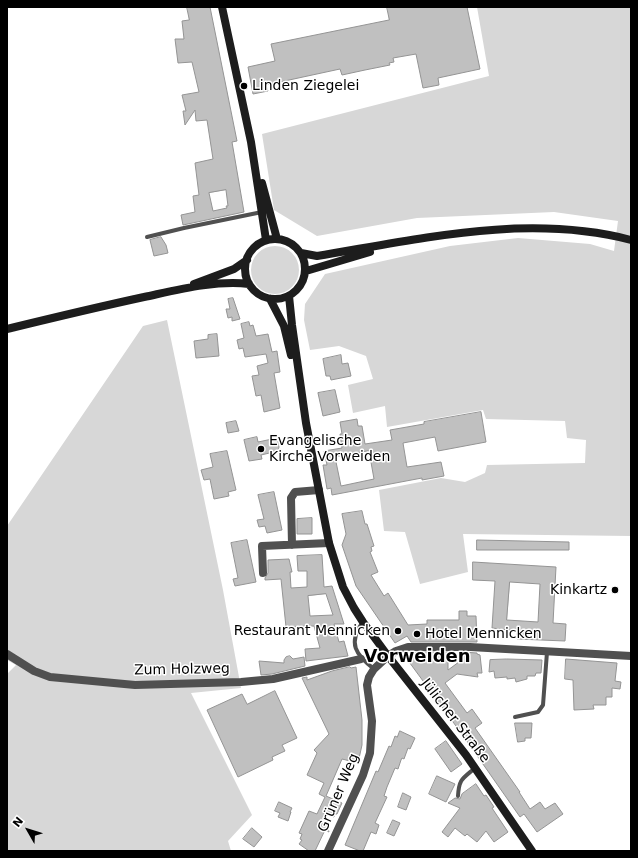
<!DOCTYPE html>
<html>
<head>
<meta charset="utf-8">
<style>
	body { margin:0 }
	#map { position:relative; width:638px; height:858px; overflow:hidden; background:#fff; font-family:"DejaVu Sans",sans-serif }
	canvas { display:block }
	.frame { position:absolute; inset:0; border:8px solid #000; pointer-events:none }
	.north { position:absolute; left:8px; top:810px; width:40px; height:40px; -webkit-text-stroke:3px #fff; paint-order:stroke; rotate:309deg; font-size:11px; font-weight:700; line-height:16px; text-align:center; color:#000 }
	.north::after { content:''; display:block; margin:auto; width:14px; height:18px; background:#000; clip-path:polygon(50% 0,100% 100%,50% 72%,0 100%) }
</style>
</head>
<body>
<div id="map">
<canvas width="638" height="858"></canvas>
<div class="frame"></div>
<div class="north">N</div>
</div>
<script>
const ctx = document.querySelector('canvas').getContext('2d');
ctx.lineJoin = 'round';
function fillPath(path, color) { ctx.fillStyle = color; ctx.fill(path, 'evenodd'); }
function strokePath(path, color, width, dash) { ctx.strokeStyle = color; ctx.lineWidth = width; ctx.lineCap = dash ? 'butt' : 'round'; ctx.setLineDash(dash || []); ctx.stroke(path); }
function write(font, color, halo, rows, align = 'center') {
  ctx.font = font + ' "DejaVu Sans",sans-serif'; ctx.lineWidth = 3; ctx.setLineDash([]); ctx.textBaseline = 'middle'; ctx.strokeStyle = halo; ctx.fillStyle = color; for (const [text, x, y, turn = 0] of rows) {
    ctx.save(); ctx.translate(x, y); ctx.rotate((+turn || 0) * Math.PI / 180); ctx.textAlign = isNaN(turn) ? turn : align; if (halo) ctx.strokeText(text, 0, 0); ctx.fillText(text, 0, 0); ctx.restore();
  }
}
const green = new Path2D(`
	M477,7h154v529l-168,-2 5,38 -48,12 -15,-52 -21,-1 -5,-41 62,-12 24,4 20,-9 2,-8 98,-2 1,-23 -19,-2 -2,-17 -79,-2 -3,-9 -96,17 -2,-21 -32,7 -5,-28 25,-6 -7,-23 -27,-10 -29,4 -6,-30 1,-16 20,-30 125,-28 68,-8 72,6 24,7 4,-30 -64,-9 -137,6 -100,18 -43,-26 -12,-76 227,-58z
	M251 270a24 24 0 1 1 48 0a24 24 0 1 1-48 0Z
	M167,320l56,270 18,98 -50,5 61,122 -24,26 3,10h-224v-177l9,-9 -9,-5v-134l136,-200z`);
const building = new Path2D(`
	M187,7h23l27,134 -5,1 12,70 -61,13 -2,-10 14,-3 -2,-16 6,-1 -4,-32 18,-4 -6,-39 -11,1 -1,-11 -10,15 -2,-14h3l-4,-16 17,-3 -7,-30 -14,1 -3,-24h9l-2,-18 7,-1zM226,190l2,16h-2l1,2 -14,3 -4,-18z
	M387,7h80l13,62 -42,9 1,7 -16,3 -7,-34 -23,4 1,4 -5,1 1,2 -25,5 -23,5 -2,-6 -74,16 2,6 -15,3 -5,-27 27,-6 -4,-17 118,-24z
	M161,237l5,8 2,8 -14,3 -4,-16z
	M233,298l7,21 -8,2v-4l-4,1 -2,-9h4l-2,-10z
	M249,322l1,4 3,-1 3,11 12,-2 4,18 5,-1 3,21 -6,1 6,35 -16,4 -3,-17 -5,1 -4,-20 7,-1 -2,-9 11,-3 -2,-9 -21,3 -2,-9 -4,1 -2,-9 7,-2 -3,-14z
	M217,334l2,22 -23,2 -2,-17 14,-2v-4z
	M341,355l1,9 6,-1 3,13 -20,4 -1,-4h-4l-3,-17z
	M335,390l5,22 -17,4 -5,-23z
	M481,412l5,30 -48,9 -3,-14 -32,6 4,24 34,-5 3,14 -22,4v-2l-90,17 -1,-7 -4,1 -4,-24h4l-3,-14 18,-3 -2,-14h2l-2,-12 17,-3 1,7h4l3,18 27,-4 -2,-10 34,-6v-2zM369,451l5,28 -33,7 -6,-29z
	M236,421l3,10 -11,2 -2,-10z
	M257,437l1,5 19,-4 2,9 -1,4 -17,4 1,4 -13,2 -5,-21z
	M227,451l9,39 -8,2 1,4 -15,3 -4,-20 -6,1 -3,-10 12,-3 -3,-13z
	M274,492l8,38 -15,3 -2,-7 -6,1 -2,-7 7,-1 -6,-24z
	M362,511l3,13h2l7,22 -3,1 1,4 -2,1 8,20 -7,3 13,21 4,-3 20,32 19,-1v-4h32v-9h8v5h9l1,26h-66l-4,-6 -12,7 -39,-57 -14,-41 4,-11 -4,-20z
	M312,518v16h-15v-15z
	M247,540l9,42 -21,4 -2,-7 5,-1 -7,-35z
	M477,540l92,2v8h-92z
	M322,555l2,32 8,-1 12,38h-10l5,18 5,-1 4,15 -42,5 -1,-12 15,-1 -6,-22 -28,1 -5,-48 -16,1v-2l3,-5v-13l21,-1 3,13h-2l1,16 16,-1v-16h-9l-1,-15zM326,594l7,21 -23,1 -2,-20z
	M473,562l83,5 -3,56 13,1 -1,17 -48,-2v-8l-25,-3 3,-47 -22,-1zM510,582l30,2 -2,38 -31,-2z
	M418,652h30v18l15,-11v-7l14,1v1l3,1 2,18h-5l1,4 -21,-3 -12,9 22,30 5,-4 10,14 -7,5 45,64h-1l11,17 10,-7 5,7 10,-6 8,11 -26,18 -13,-18 -4,3 -56,-80 -60,-82z
	M290,656l3,3 11,-2 1,9 -33,8 -11,1 -2,-14 25,2v-3l2,-3z
	M507,659l35,1 -1,13h-5l-1,3h-8v3l-11,3 -1,-4 -8,1v-2l-12,1 -1,-7 -5,1 1,-12z
	M566,659l51,4 -2,18 6,1 -1,7 -8,-1v9h-6v8h-13l1,4 -20,1 -1,-30 -8,-1z
	M350,667l1,1 5,-1 6,53v25l-4,18 -16,-4 -16,37 16,7 -5,11h-2l-1,3 -10,-4 5,19 -4,-2 -10,21h-6l-10,-7 3,-4 -2,-1 2,-5 -3,-1 10,-22 8,3 8,-17 -6,-3 5,-11 -17,-8 10,-22 -3,-3 15,-16 -27,-56 5,-1v3l25,-9z
	M275,691l22,47 -15,7 3,6 -13,6 1,3 -35,17 -31,-67 35,-16 5,10z
	M515,723h17l-1,15h-6v3l-7,1z
	M400,731l15,7 -5,11 -2,-1 -4,11 -2,-1 -1,2 -3,9 -3,-1 -8,19 -3,9 3,1 -12,26 4,2 -3,9 -5,-2 -8,19h-3l-15,-6 31,-74 2,1 11,-26 2,1 4,-11 2,1z
	M446,741l16,23 -11,8 -16,-23z
	M437,776l18,8 -9,18 -17,-8z
	M476,784l8,12 2,-1 8,12 -2,1 16,24 -14,10 -8,-11 -9,11 -10,-8 -2,2 -10,-8 -7,9 -6,-5 18,-24 -12,-5 7,-5 5,1 2,-5z
	M403,793l8,4 -5,13 -8,-3z
	M279,802l13,6 -2,4h1l-3,9 -10,-4 2,-4 -5,-2z
	M393,820l7,3 -6,13 -7,-3z
	M252,828l10,9 -8,10 -11,-8z`);
const service = new Path2D(`
	M147,237l37,-9 78,-16
	M363,622c-16,21 -7,33 11,47
	M515,717l23,-5 5,-7 4,-53
	M458,796c1,-17 4,-17 17,-28`);
const minor = new Path2D(`
	M292,545l-1,-47 4,-6 24,-2
	M263,573l-1,-27 67,-3
	M7,654l27,17 16,6 85,8 106,-3 32,-3 88,-20
	M388,656l8,-5 12,-4h62l161,9`);
const tertiary = new Path2D(`
	M328,851l35,-76 7,-22 2,-32 -5,-36 2,-8 5,-8 14,-13`);
const secondary = new Path2D(`
	M222,7l29,135 15,98
	M262,183l15,56
	M245 269a30 30 0 1 1 60 0a30 30 0 1 1-60 0Z
	M301,253l16,3c103,-17 211,-43 314,-16
	M306,271l64,-19
	M194,284l40,-15 13,-9
	M289,296l3,29 14,98 23,120 14,44 11,21 9,14 25,34 78,99 66,96
	M270,299l14,27 7,29
	M7,329c45,-11 91,-22 137,-32 33,-7 71,-17 105,-13`);
const markers = [
	[244,86,4,"#000"],
	[261,449,4,"#000"],
	[615,590,4,"#000"],
	[398,631,4,"#000"],
	[417,634,4,"#000"]
];
const poiNames = [
	["Linden Ziegelei",252,86],
	["Evangelische",269,441],
	["Kirche Vorweiden",269,457],
	["Kinkartz",607,590,"right"],
	["Restaurant Mennicken",390,631,"right"],
	["Hotel Mennicken",425,634]
];
const streetNames = [
	["Zum Holzweg",182,670,-1],
	["Jülicher Straße",455,721,52],
	["Grüner Weg",339,793,-67]
];
const districtNames = [
	["Vorweiden",417,657]
];
fillPath(green, '#d7d7d7');
fillPath(building, '#c0c0c0');
strokePath(building, '#949494', 1);
strokePath(service, '#505050', 4);
strokePath(minor, '#505050', 8);
strokePath(tertiary, '#505050', 8);
strokePath(secondary, '#1d1d1d', 8);
for (const [x, y, r, color] of markers) { const dot = new Path2D(); dot.arc(x, y, r, 0, 2 * Math.PI); ctx.fillStyle = color; ctx.fill(dot); strokePath(dot, '#fff', 1.5); }
write('14px', '#000', '#fff', poiNames, 'left');
write('14px', '#000', '#fff', streetNames);
write('bold 18px', '#000', '#fff', districtNames);
</script>
</body>
</html>
